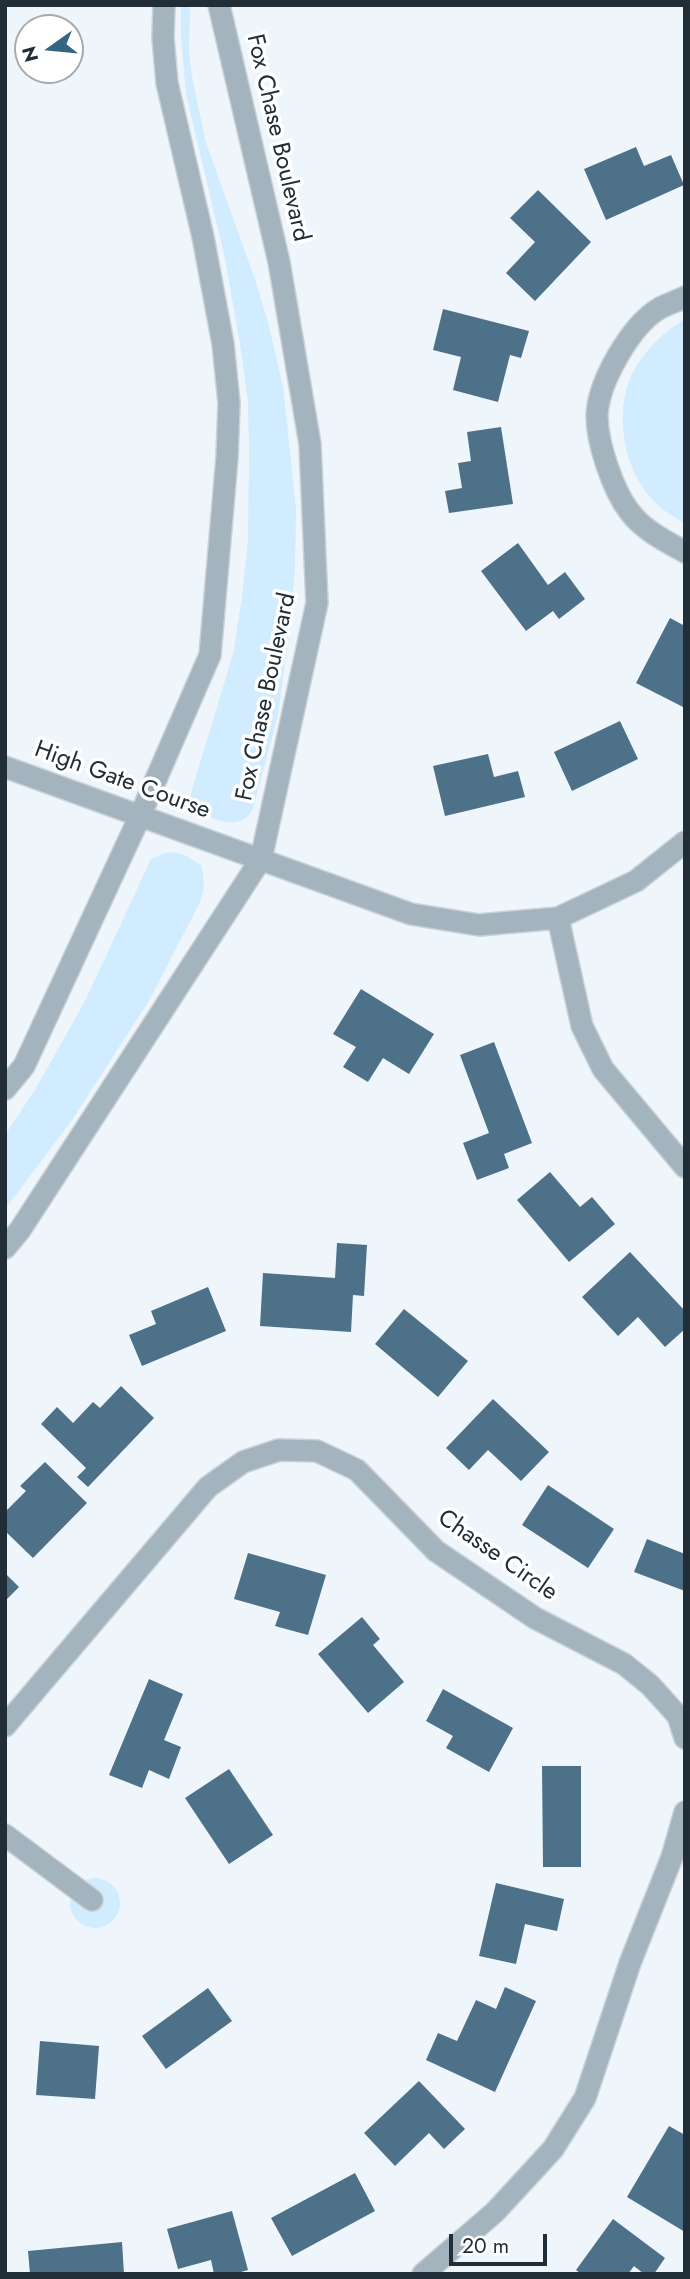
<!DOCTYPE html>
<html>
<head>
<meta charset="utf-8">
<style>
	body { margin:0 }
	#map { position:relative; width:690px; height:2279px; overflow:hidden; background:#eff6fb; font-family:Jost,sans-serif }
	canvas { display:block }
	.frame { position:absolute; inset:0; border:7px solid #212e37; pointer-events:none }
	.north { position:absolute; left:14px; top:14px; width:70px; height:70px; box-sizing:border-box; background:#fff; border:2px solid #a6abaf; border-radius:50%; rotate:255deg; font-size:19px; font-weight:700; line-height:28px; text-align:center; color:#212e37 }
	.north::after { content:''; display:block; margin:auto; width:24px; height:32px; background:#346583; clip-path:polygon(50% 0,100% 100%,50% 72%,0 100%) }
	.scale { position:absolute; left:449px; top:2234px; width:98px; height:32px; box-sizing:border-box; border:4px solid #212e37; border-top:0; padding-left:9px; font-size:21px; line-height:24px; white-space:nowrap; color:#212e37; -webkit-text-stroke:5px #fff; paint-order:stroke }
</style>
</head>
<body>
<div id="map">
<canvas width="690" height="2279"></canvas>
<div class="frame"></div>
<div class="north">N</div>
<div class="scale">20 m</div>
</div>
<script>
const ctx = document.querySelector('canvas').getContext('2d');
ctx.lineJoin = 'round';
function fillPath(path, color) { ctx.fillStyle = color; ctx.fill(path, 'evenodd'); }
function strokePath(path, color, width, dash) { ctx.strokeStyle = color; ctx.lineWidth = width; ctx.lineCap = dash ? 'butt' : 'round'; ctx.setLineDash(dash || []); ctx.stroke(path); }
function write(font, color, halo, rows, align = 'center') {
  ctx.font = font + ' Jost,sans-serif'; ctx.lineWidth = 7; ctx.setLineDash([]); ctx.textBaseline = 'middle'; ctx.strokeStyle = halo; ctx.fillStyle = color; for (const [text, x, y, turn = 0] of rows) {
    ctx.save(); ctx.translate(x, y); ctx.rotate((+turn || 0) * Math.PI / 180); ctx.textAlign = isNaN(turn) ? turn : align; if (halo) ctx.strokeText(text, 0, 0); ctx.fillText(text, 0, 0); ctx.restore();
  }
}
const green = new Path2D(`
	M181,5h9l-1,48 4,29 13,61 49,136 13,43 15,65 13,122 -1,60 -6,64 -11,82 -25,94c-14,27 -52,9 -63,-13l43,-142 9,-58 6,-56 1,-88 -1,-50 -8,-58 -15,-85 -39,-165 -5,-57z
	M685,319v204c-13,-7 -25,-14 -35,-26 -27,-31 -36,-86 -18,-123 12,-23 31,-42 53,-55z
	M174,852l13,4 14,9c4,15 4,25 -2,39l-49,95 -78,121 -67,89v-74l31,-47 49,-87 66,-142 11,-5z
	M70 1903a25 25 0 1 1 50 0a25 25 0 1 1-50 0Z`);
const building = new Path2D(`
	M636,147l8,19 27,-11 13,30 -78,35 -22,-51z
	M538,190l53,52 -56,59 -29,-28 29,-31 -25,-24z
	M443,309l86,22 -8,27 -11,-3 -12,47 -45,-12 8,-33 -28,-7z
	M501,427l12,77 -64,9 -4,-22 17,-3 -4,-25 13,-2 -4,-29z
	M518,543l30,42 17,-13 20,27 -26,20 -6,-8 -27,20 -45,-60z
	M670,618l15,8v82l-49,-25z
	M620,721l18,38 -66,32 -18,-39z
	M488,754l6,23 24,-6 7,26 -80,19 -12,-50z
	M361,989l73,45 -25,40 -26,-16 -15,24 -25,-15 13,-20 -23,-13z
	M494,1042l38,101 -28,11 5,14 -32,12 -14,-37 26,-10 -29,-78z
	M550,1172l30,35 12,-10 23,27 -46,38 -52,-62z
	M337,1243l30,2 -3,51 -11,-1 -2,37 -91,-6 3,-53 72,5z
	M630,1252l55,59v18l-20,18 -27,-30 -20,19 -36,-39z
	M208,1287l18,44 -84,35 -13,-31 27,-11 -5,-13z
	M404,1309l64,52 -30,36 -63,-53z
	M121,1386l33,32 -66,69 -11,-10 9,-9 -45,-44 16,-17 16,16 20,-21 7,6z
	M493,1399l56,53 -28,29 -33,-31 -19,20 -23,-22z
	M45,1462l42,41 -54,55 -28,-27v-19l21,-21 -6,-5z
	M548,1485l66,44 -26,39 -66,-43z
	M647,1539l38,15v37l-51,-19z
	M248,1553l78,22 -18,60 -33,-9 5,-14 -46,-13z
	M5,1573l14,14 -14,14z
	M362,1617l18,22 -7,6 31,37 -36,31 -50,-59z
	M149,1679l34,15 -19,46 17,7 -12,32 -20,-9 -7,18 -33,-13z
	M443,1689l70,39 -24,44 -43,-24 7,-12 -27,-15z
	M542,1766h39v101h-38z
	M229,1769l44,66 -44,29 -44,-66z
	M496,1883l68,16 -7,32 -32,-7 -9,40 -37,-8z
	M505,1987l31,14 -41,91 -69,-32 12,-27 19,8 19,-41 20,9z
	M208,1988l24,33 -66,48 -24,-33z
	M40,2041l59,5 -4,53 -59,-4z
	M419,2081l46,48 -21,20 -15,-16 -34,33 -31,-33z
	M669,2126l16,9v66l-2,3 2,1v27l-58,-35z
	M355,2173l20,38 -83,45 -21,-38z
	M232,2211l16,59 -14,4h-20l-3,-14 -33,9 -11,-40z
	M613,2219l52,39 -11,16h-10l-10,-8 -6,8h-47l-5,-4z
	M122,2242l2,32h-94l-2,-23z`);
const minor = new Path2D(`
	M685,297c-8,4 -17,7 -25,11 -29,17 -62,74 -63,108 0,27 16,74 32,95 14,19 36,30 56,41
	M5,767l406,147 68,11 79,-7 78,-37 49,-39
	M558,918l24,108 21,43 82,98
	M5,1089l19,-23 116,-250 70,-161 17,-197 2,-55 -6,-59 -20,-107 -36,-154 -4,-45 1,-33
	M5,1248l15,-18 241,-371 56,-256 -7,-159 -31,-182 -60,-257
	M5,1726l203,-239 35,-25 36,-12 38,1 40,19 79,81 99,67 89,46 26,21 28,31 7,22
	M5,1835l87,65
	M423,2274l72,-62 58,-63 32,-51 45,-135 42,-106 13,-45`);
const streetNames = [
	["Fox Chase Boulevard",277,138,77],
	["Fox Chase Boulevard",267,697,-78],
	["High Gate Course",122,781,20],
	["Chasse Circle",497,1556,35]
];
fillPath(green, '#d0ecfe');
fillPath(building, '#4d7189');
strokePath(minor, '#cad2d8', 24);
strokePath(minor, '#a3b4bf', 21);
write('24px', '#212e37', '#fff', streetNames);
</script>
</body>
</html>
